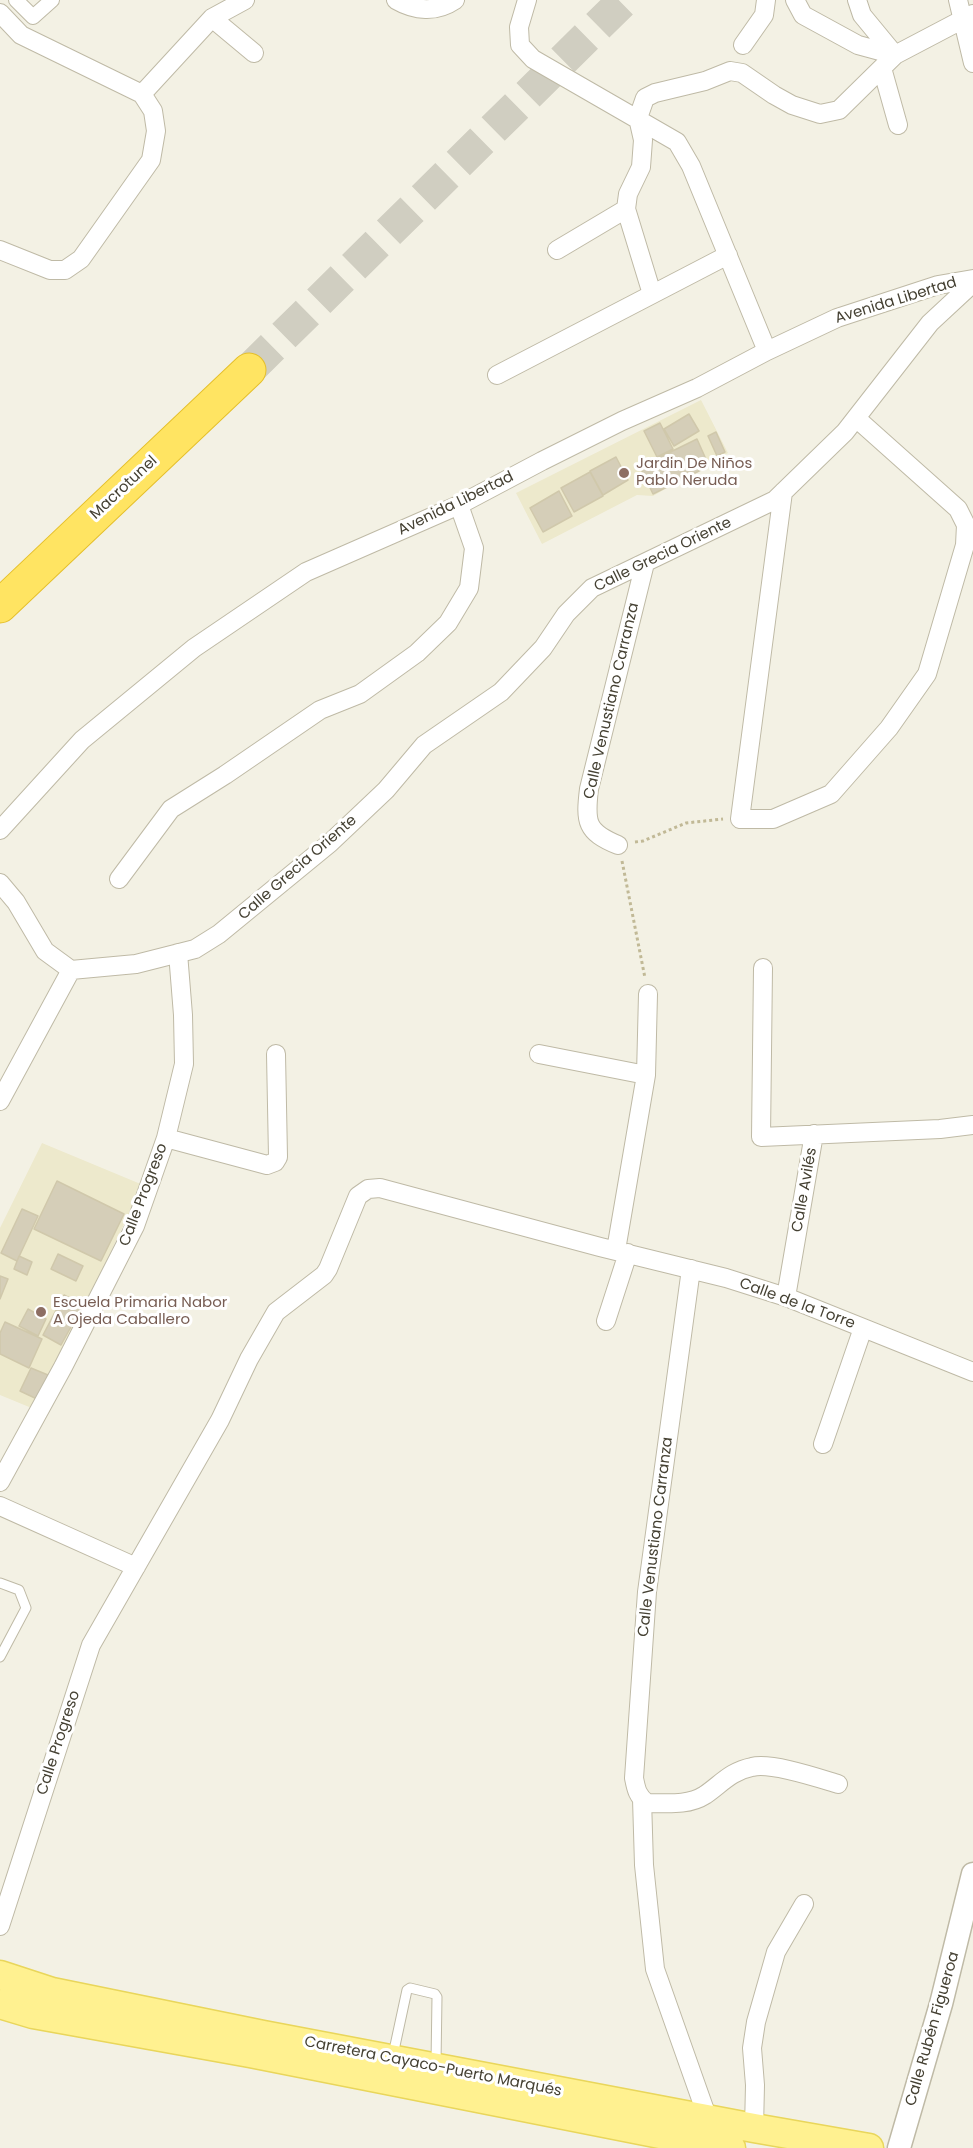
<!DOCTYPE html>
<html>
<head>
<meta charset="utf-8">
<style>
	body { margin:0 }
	canvas { display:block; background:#f3f1e4 }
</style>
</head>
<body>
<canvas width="973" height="2148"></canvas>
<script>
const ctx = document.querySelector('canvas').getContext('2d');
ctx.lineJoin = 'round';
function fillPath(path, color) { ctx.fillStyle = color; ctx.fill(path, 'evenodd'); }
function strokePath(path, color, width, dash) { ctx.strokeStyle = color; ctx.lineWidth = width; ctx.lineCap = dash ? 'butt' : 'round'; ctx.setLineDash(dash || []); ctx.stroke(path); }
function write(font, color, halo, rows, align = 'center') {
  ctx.font = font + ' Poppins,sans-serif'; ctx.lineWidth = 6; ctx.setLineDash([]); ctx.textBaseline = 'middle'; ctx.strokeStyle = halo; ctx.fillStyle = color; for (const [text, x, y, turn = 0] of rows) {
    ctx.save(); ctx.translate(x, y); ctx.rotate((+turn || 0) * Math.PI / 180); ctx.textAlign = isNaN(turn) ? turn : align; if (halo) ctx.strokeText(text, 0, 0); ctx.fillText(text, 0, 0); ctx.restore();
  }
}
const education = new Path2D(`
	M701,400l27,53 -75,43 -16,-1 -95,49 -26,-51z
	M42,1143l101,42 -109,224 -34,-14v-167z`);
const building = new Path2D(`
	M689,414l10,17 -25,15 -10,-17z
	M660,423l13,26 -16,8 -13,-26z
	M716,432l9,20 -8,4 -9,-20z
	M697,439l12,27 -56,28 -13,-27z
	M616,457l12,23 -25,15 -13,-24z
	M590,472l13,24 -29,16 -13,-24z
	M559,491l13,25 -29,16 -13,-24z
	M57,1181l67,33 -23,47 -67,-32z
	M22,1209l16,7 -21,45 -16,-8z
	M58,1254l25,12 -7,15 -25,-12z
	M19,1256l13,6 -5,13 -13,-6z
	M0,1276l8,3 -8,20z
	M64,1295l19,10 -22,40 -18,-10z
	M28,1309l18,10 -8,17 -19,-10z
	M5,1322l37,17 -13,29 -29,-14v-21z
	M31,1368l17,7 -11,24 -17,-8z`);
const motorwayTunnel = new Path2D(`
	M249,370l375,-370`);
const path = new Path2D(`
	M635,842l8,-1 43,-18 37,-4
	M622,861l23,117`);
const service = new Path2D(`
	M0,1583l19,7 7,18 -26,49
	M393,2055l14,-65 3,-2 25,6 2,3 -1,66`);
const pedestrian = new Path2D(`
	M16,0l17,17 19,-17`);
const minor = new Path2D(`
	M396,0c19,11 40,13 59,0
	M527,0l-8,27 1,18 13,14 144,83 14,24 76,185
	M795,0l8,15 55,30 37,10
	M857,0l5,15 33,40
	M958,0l15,63
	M0,13l21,22 121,59 11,17 3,20 -5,29 -70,99 -16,11h-15l-50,-20
	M212,18l42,35
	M743,45l21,-30 2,-15
	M882,68l16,57
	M142,94l70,-76 33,-18
	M557,250l69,-41
	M652,294l-26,-85 2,-15 13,-27 2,-27 -5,-22 7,-20 10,-5 50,-12 25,-10 12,2 32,22 18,10 28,9 19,-4 56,-55 78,-41
	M497,375l231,-120
	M783,492l-43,327h33l58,-25 58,-66 38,-54 38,-129 1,-20 -8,-16 -102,-91
	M0,830l82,-90 112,-92 112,-76 153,-67 83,-44 80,-40 75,-33 70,-37 70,-33 101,-33 35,-6
	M618,845c-32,-13 -33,-23 -29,-56l56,-226
	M119,879l52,-70 54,-34 95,-65 40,-16 57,-41 31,-30 21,-35 5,-40 -15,-43
	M0,883l16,19 29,49 26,19
	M763,968l-2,169 179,-8 33,-4
	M71,970l65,-6 59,-15 24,-15 111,-91 56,-53 38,-45 77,-53 42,-44 23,-34 26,-26 183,-88 70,-68 85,-109 43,-40
	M539,1054l107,21
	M0,1101l71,-131
	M166,1138l101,27 8,-3 3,-5 -2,-103
	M616,1250l30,-175 2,-81
	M691,1269l-44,323 -13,186c2,10 3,18 13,25 19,0 41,3 58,-8 16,-11 26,-24 47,-28 19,-5 66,11 86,17
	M786,1297l28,-163
	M606,1321l22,-68
	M823,1444l40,-116
	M0,1482l63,-115 72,-141 31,-88 18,-74 -1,-49 -5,-62
	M0,1506l136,61
	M642,1799l2,66 11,104 53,150
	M0,1926l91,-281 129,-225 29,-61 27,-47 48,-37 4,-6 30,-73 10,-7 12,-1 220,59 126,31 60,19 187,75
	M754,2128l1,-43 -3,-37 4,-26 20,-70 28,-48`);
const tertiary = new Path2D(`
	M899,2148l42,-144 32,-130`);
const primary = new Path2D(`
	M0,1975l52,17 211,43 491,93 115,20
	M0,2004l33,10 217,39 481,95`);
const motorway = new Path2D(`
	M0,606l249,-236`);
const markers = [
	[624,473,6,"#8d6e63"],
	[41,1312,6,"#8d6e63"]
];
const streetNames = [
	["Avenida Libertad",896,301,-17],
	["Macrotunel",124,488,-43],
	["Avenida Libertad",456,504,-26],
	["Calle Grecia Oriente",663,555,-26],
	["Calle Venustiano Carranza",612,701,-77],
	["Calle Grecia Oriente",298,868,-41],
	["Calle Avilés",805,1190,-80],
	["Calle Progreso",144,1195,-69],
	["Calle de la Torre",797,1304,20],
	["Calle Venustiano Carranza",656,1537,-83],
	["Calle Progreso",59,1743,-72],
	["Calle Rubén Figueroa",933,2029,-74],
	["Carretera Cayaco-Puerto Marqués",433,2067,11]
];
const educationNames = [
	["Jardin De Niños",636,464],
	["Pablo Neruda",636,481],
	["Escuela Primaria Nabor",53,1303],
	["A Ojeda Caballero",53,1320]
];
fillPath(education, '#ede9cc');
fillPath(building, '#d5ceb8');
strokePath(building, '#d0c8ab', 1.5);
strokePath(motorwayTunnel, '#d0cec1', 33, [33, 16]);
strokePath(service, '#bfbaa6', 11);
strokePath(pedestrian, '#bfbaa6', 16);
strokePath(minor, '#bfbaa6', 20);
strokePath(tertiary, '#bfbaa6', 25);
strokePath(primary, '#e9d65b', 31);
strokePath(motorway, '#e5bf2b', 35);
strokePath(path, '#c1b996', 3, [3, 3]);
strokePath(service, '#fff', 9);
strokePath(pedestrian, '#fff', 14);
strokePath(minor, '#fff', 18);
strokePath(tertiary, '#fff', 22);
strokePath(primary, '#fff190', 28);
strokePath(motorway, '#ffe462', 33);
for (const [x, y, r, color] of markers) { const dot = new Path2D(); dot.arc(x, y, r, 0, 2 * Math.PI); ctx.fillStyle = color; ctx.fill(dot); strokePath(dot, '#fff', 2); }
write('15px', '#454133', '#fff', streetNames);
write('15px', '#785e54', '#fff', educationNames, 'left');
</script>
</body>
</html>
